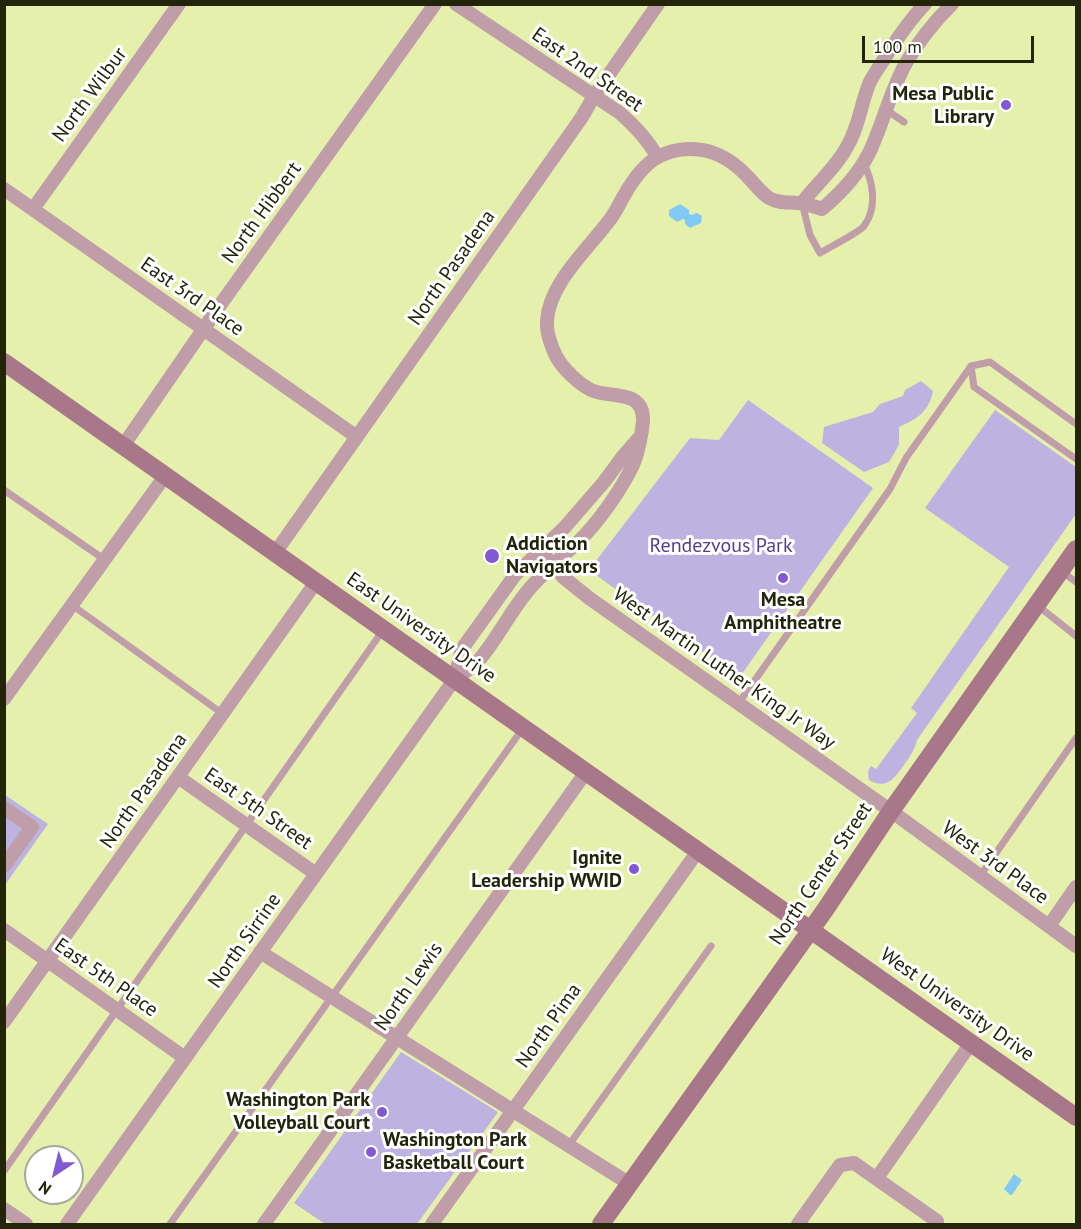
<!DOCTYPE html>
<html>
<head>
<meta charset="utf-8">
<style>
	body { margin:0 }
	#map { position:relative; width:1081px; height:1229px; overflow:hidden; background:#e6f0ad; font-family:"PT Sans",sans-serif }
	canvas { display:block }
	.frame { position:absolute; inset:0; border:6px solid #22250a; pointer-events:none }
	.north { position:absolute; left:24px; top:1145px; width:60px; height:60px; box-sizing:border-box; background:#fff; border:2px solid #a7a89d; border-radius:50%; rotate:215deg; font-size:16px; font-weight:700; line-height:24px; text-align:center; color:#22250a }
	.north::after { content:''; display:block; margin:auto; width:21px; height:27px; background:#8159d3; clip-path:polygon(50% 0,100% 100%,50% 72%,0 100%) }
	.scale { position:absolute; left:862px; top:36px; width:172px; height:27px; box-sizing:border-box; border:3px solid #22250a; border-top:0; padding-left:8px; font-size:18px; line-height:21px; white-space:nowrap; color:#22250a; -webkit-text-stroke:4px #fff; paint-order:stroke }
</style>
</head>
<body>
<div id="map">
<canvas width="1081" height="1229"></canvas>
<div class="frame"></div>
<div class="north">N</div>
<div class="scale">100 m</div>
</div>
<script>
const ctx = document.querySelector('canvas').getContext('2d');
ctx.lineJoin = 'round';
function fillPath(path, color) { ctx.fillStyle = color; ctx.fill(path, 'evenodd'); }
function strokePath(path, color, width, dash) { ctx.strokeStyle = color; ctx.lineWidth = width; ctx.lineCap = dash ? 'butt' : 'round'; ctx.setLineDash(dash || []); ctx.stroke(path); }
function write(font, color, halo, rows, align = 'center') {
  ctx.font = font + ' "PT Sans",sans-serif'; ctx.lineWidth = 6; ctx.setLineDash([]); ctx.textBaseline = 'middle'; ctx.strokeStyle = halo; ctx.fillStyle = color; for (const [text, x, y, turn = 0] of rows) {
    ctx.save(); ctx.translate(x, y); ctx.rotate((+turn || 0) * Math.PI / 180); ctx.textAlign = isNaN(turn) ? turn : align; if (halo) ctx.strokeText(text, 0, 0); ctx.fillText(text, 0, 0); ctx.restore();
  }
}
const green = new Path2D(`
	M921,381l12,10c-4,21 -16,28 -34,36v18l-10,17 -25,10 -42,-29 2,-16 49,-15 7,-8 23,-8 2,-6z
	M748,400l125,88 -134,190 -150,-108 101,-132 29,2z
	M995,410l81,57v47l-159,226c-2,9 -6,15 -11,22 -10,14 -18,29 -37,18 -1,-6 -2,-9 2,-14l5,3 41,-56 -6,-5 98,-141 -84,-59z
	M5,795l43,29 -43,61z
	M401,1052l97,60 -81,112h-92l-31,-21z`);
const water = new Path2D(`
	M680,204l9,6v4l2,1 6,-2 5,3 -1,7 -11,5 -5,-4v-4l-2,-1 -6,3 -8,-6v-6z
	M1014,1174l8,6 -10,15h-2l-6,-6z`);
const lane = new Path2D(`
	M885,109l19,13
	M802,203l8,32 10,18c8,-5 40,-21 44,-27 14,-19 9,-45 -1,-64
	M971,366l3,21 102,72
	M4,490l101,70
	M1061,571l15,11
	M72,605l151,109
	M1037,605l39,31
	M738,704l152,-215 16,-31 65,-92 19,-4 86,62
	M980,876l96,-138
	M569,1145l142,-199
	M4,1171l379,-541
	M170,1224l353,-496`);
const street = new Path2D(`
	M456,4l164,109c15,13 27,26 37,43
	M4,189l353,248
	M802,203c15,-20 34,-35 46,-58 11,-19 13,-41 21,-61 3,-7 8,-14 12,-20 13,-21 27,-42 44,-60
	M33,209l146,-205
	M123,446l95,-138 217,-304
	M541,551l22,26 26,21 302,213 185,135
	M275,553l307,-436 12,-21 64,-92
	M454,680l8,-31 53,-74 50,-48 39,-45 20,-27 14,-16
	M4,699l161,-223
	M178,777l138,97
	M4,808l28,19 -28,39
	M1049,926l27,-39
	M4,930l181,128
	M260,952l370,232
	M4,1022l312,-440
	M877,1178l94,-135
	M4,1209l22,15
	M67,1224l387,-544c8,-6 18,-12 25,-20 18,-21 30,-46 47,-67 15,-19 34,-34 52,-51 20,-19 43,-52 55,-77 5,-11 9,-32 10,-44 1,-33 -33,-22 -52,-31 -12,-6 -29,-22 -35,-34 -5,-10 -10,-25 -9,-35 2,-37 40,-71 61,-99 6,-7 10,-15 14,-23 16,-29 33,-50 69,-50 22,0 41,11 56,27 7,7 13,16 22,22 12,7 23,3 35,6 6,1 12,3 18,5 19,-16 36,-34 47,-56 14,-29 21,-62 37,-90 12,-21 29,-42 46,-59
	M264,1224l322,-452
	M432,1224l266,-373
	M798,1224l42,-59 14,-2 83,58v3`);
const secondary = new Path2D(`
	M4,362l1072,755
	M601,1224l224,-314 66,-99 185,-262`);
const markers = [
	[1006,105,6,"#8159d3"],
	[492,556,8,"#8159d3"],
	[783,578,6,"#8159d3"],
	[634,869,6,"#8159d3"],
	[382,1112,6,"#8159d3"],
	[371,1152,6,"#8159d3"]
];
const streetNames = [
	["East 2nd Street",587,70,35],
	["North Wilbur",90,95,-54],
	["North Hibbert",262,213,-54],
	["North Pasadena",452,268,-55],
	["East 3rd Place",192,297,35],
	["East University Drive",421,628,35],
	["West Martin Luther King Jr Way",724,669,35],
	["North Pasadena",144,791,-55],
	["East 5th Street",258,809,35],
	["West 3rd Place",995,863,36],
	["North Center Street",821,874,-56],
	["North Sirrine",245,941,-55],
	["East 5th Place",106,978,35],
	["North Lewis",409,987,-55],
	["West University Drive",957,1005,35],
	["North Pima",549,1026,-55]
];
const poiNames = [
	["Mesa Public",994,94],
	["Library",994,117],
	["Addiction",506,544,"left"],
	["Navigators",506,567,"left"],
	["Mesa",783,600,"center"],
	["Amphitheatre",783,623,"center"],
	["Ignite",622,858],
	["Leadership WWID",622,881],
	["Washington Park",370,1100],
	["Volleyball Court",370,1123],
	["Washington Park",383,1140,"left"],
	["Basketball Court",383,1163,"left"]
];
const parkNames = [
	["Rendezvous Park",721,546]
];
fillPath(green, '#bdb2e0');
fillPath(water, '#81caf5');
strokePath(lane, '#bf9da9', 7);
strokePath(street, '#bf9da9', 14);
strokePath(secondary, '#a8788a', 18);
for (const [x, y, r, color] of markers) { const dot = new Path2D(); dot.arc(x, y, r, 0, 2 * Math.PI); ctx.fillStyle = color; ctx.fill(dot); strokePath(dot, '#fff', 2); }
write('20px', '#22250a', '#fff', streetNames);
write('bold 20px', '#22250a', '#fff', poiNames, 'right');
write('20px', '#563d8b', '#fff', parkNames);
</script>
</body>
</html>
